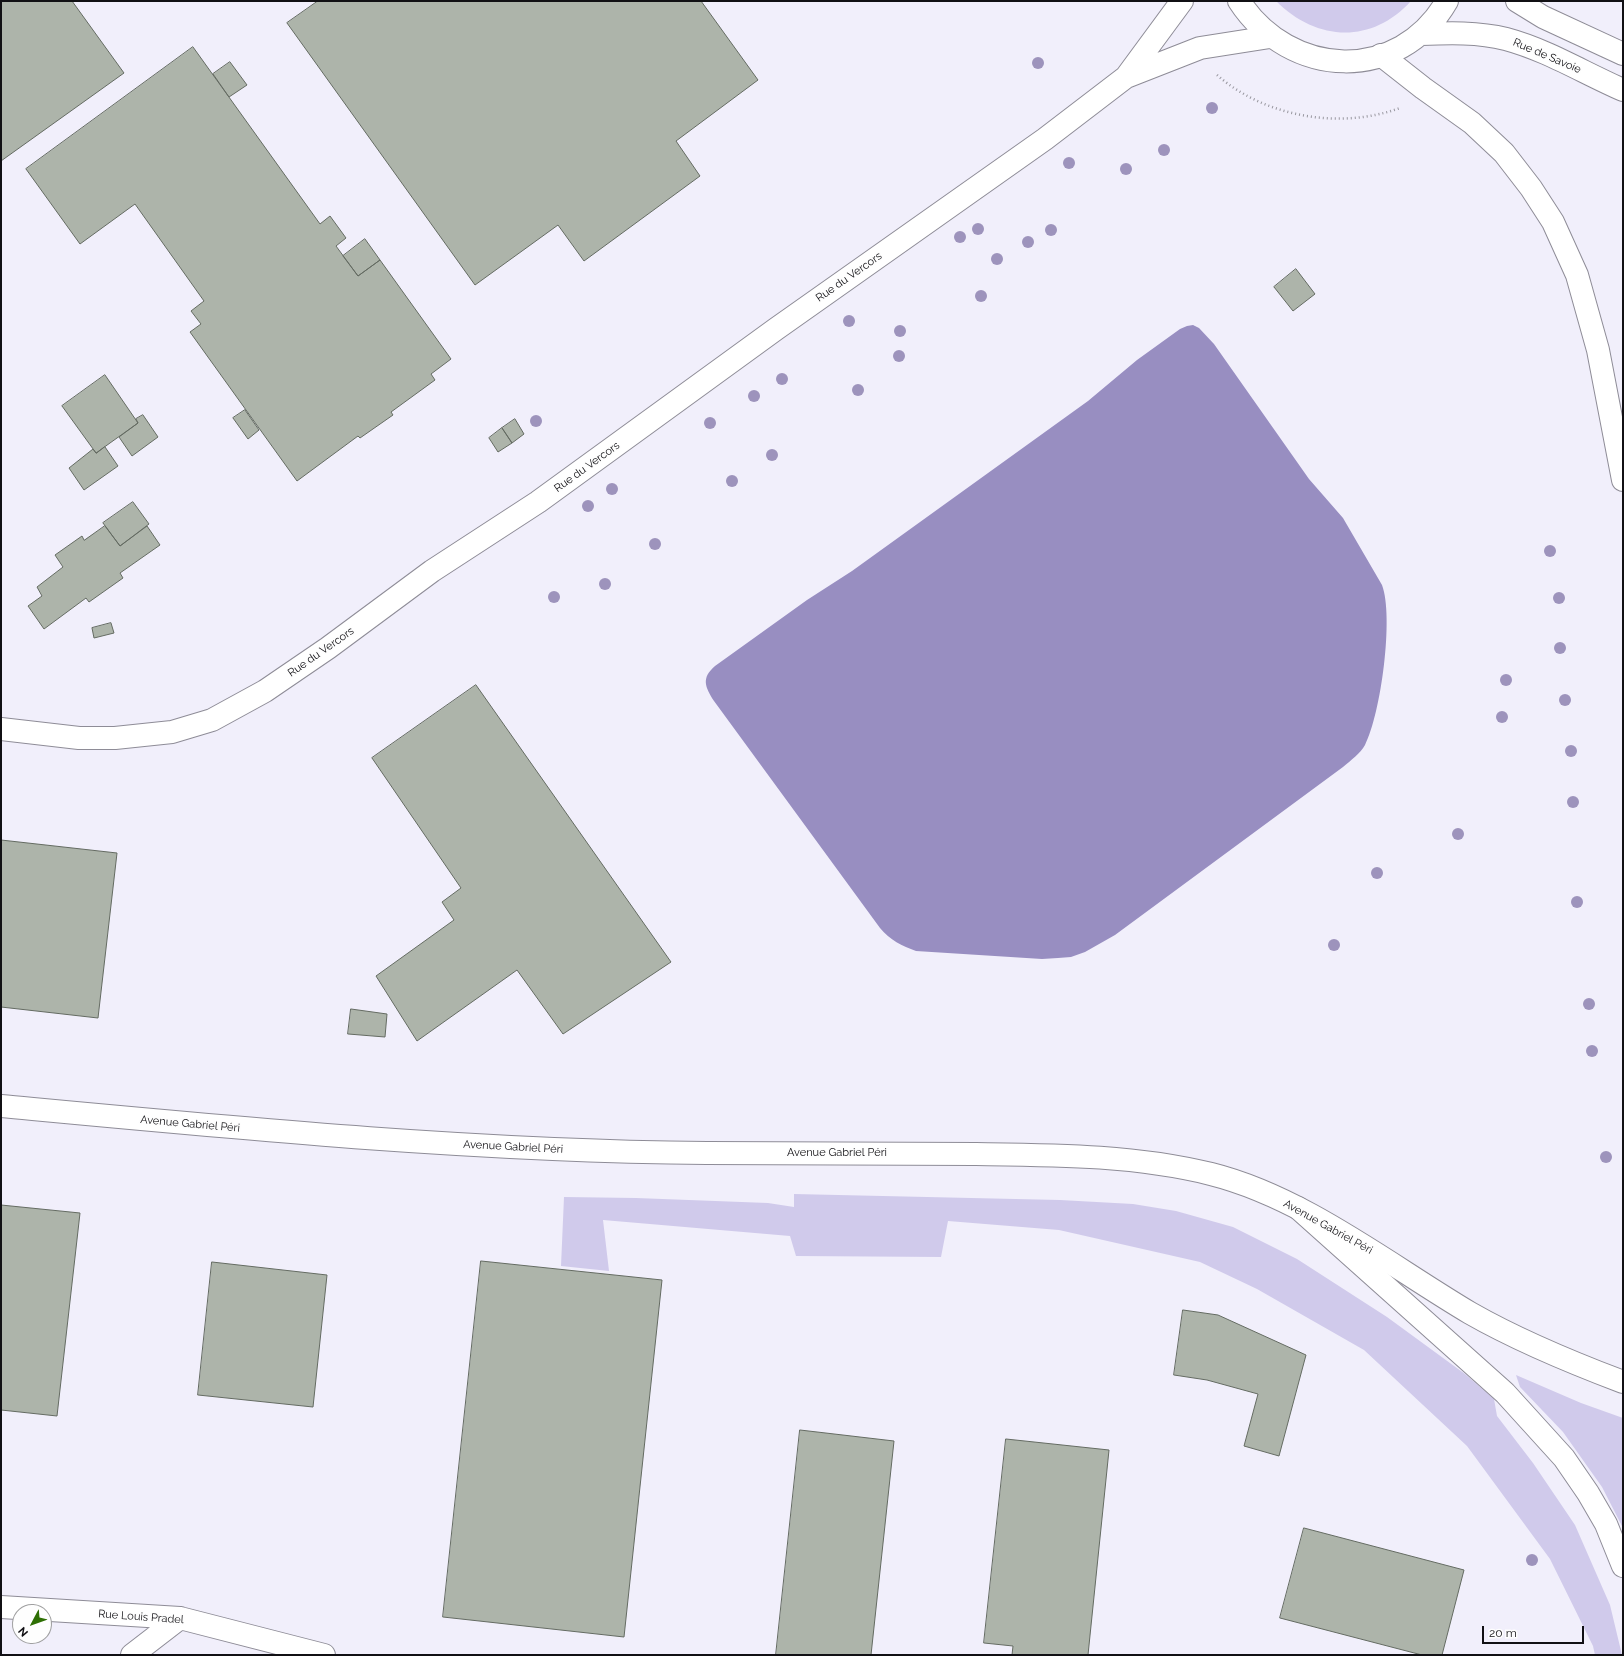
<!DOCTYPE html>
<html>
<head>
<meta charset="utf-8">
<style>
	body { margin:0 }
	#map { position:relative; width:1624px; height:1656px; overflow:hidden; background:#f1effb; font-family:Raleway,sans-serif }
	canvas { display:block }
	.frame { position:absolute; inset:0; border:2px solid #111014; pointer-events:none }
	.north { position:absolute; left:12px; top:1604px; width:40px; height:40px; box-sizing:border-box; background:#fefefe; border:1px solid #9f9fa0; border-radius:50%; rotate:229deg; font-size:11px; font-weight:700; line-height:16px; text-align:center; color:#111014 }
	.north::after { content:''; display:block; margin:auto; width:14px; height:18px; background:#2e6f04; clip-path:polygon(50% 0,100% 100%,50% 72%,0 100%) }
	.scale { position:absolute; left:1482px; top:1626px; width:102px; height:18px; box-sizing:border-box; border:2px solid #111014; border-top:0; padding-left:5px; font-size:12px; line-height:14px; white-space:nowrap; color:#111014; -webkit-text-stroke:3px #fefefe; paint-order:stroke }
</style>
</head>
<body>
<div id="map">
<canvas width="1624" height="1656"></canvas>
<div class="frame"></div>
<div class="north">N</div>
<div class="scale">20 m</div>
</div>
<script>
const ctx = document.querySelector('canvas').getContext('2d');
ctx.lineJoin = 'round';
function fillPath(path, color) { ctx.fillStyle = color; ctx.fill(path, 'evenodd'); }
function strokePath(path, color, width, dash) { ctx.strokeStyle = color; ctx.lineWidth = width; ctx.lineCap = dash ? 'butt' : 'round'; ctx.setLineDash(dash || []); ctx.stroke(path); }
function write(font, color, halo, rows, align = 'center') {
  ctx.font = font + ' Raleway,sans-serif'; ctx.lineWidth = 3.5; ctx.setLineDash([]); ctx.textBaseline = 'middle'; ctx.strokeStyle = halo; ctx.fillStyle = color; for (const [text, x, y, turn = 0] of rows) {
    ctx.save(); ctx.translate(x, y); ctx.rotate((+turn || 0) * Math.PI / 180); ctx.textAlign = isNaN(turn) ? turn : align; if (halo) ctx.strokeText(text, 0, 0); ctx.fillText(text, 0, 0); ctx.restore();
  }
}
const green = new Path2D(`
	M1276,1h135c-40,44 -95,40 -135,0z
	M794,1194l266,6 73,4 43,7 57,16 64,32 90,58 78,57 29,25 3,17 36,47 42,62 35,80 12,50h-27l-2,-9 -43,-87 -83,-113 -103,-96 -107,-61 -57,-27 -141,-32 -111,-9 -7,36 -145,-1 -6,-20 -187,-16 6,51 -48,-5 3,-69 72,1 132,5 26,4z
	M1516,1375l65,28 42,15v110l-21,-41 -39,-55 -43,-45z`);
const water = new Path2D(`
	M1193,325l6,3 15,16 95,135 34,39 39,67c12,32 -1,129 -17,160 -5,9 -14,15 -22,22l-228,168 -30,17 -14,5 -13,1 -16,1 -126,-8c-14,-5 -26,-11 -36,-23l-166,-227c-9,-14 -13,-23 1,-35l92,-66 45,-29 236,-170 49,-41 43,-31 7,-3z`);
const building = new Path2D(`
	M1,1h71l52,72 -123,88z
	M318,1h383l57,79 -82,61 24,35 -116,85 -26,-36 -83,60 -188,-262z
	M193,47l127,177 10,-8 16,22 -10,8 22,30 22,-16 71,99 -20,15 4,6 -44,32 2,3 -33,23 -2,-2 -61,45 -107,-149 11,-8 -10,-13 13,-10 -69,-97 -55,40 -54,-75z
	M230,62l17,23 -18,12 -16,-23z
	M365,239l15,21 -22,16 -15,-20z
	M1296,269l19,25 -22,17 -19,-24z
	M105,375l33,48 -42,30 -34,-47z
	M245,410l14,20 -11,9 -15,-21z
	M143,415l15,22 -26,19 -13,-19 19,-14 -2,-4z
	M515,419l9,15 -12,9 -10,-15z
	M502,428l10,15 -14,9 -9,-14z
	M105,447l13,19 -34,24 -15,-22 24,-19 3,4z
	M133,502l16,22 -29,22 -17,-23z
	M105,526l15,20 27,-20 13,19 -40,28 3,5 -34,24 -3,-4 -42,31 -16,-23 14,-10 -5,-9 26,-20 -8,-12 27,-19 2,4z
	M111,623l3,10 -20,5 -2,-10z
	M476,685l195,277 -108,72 -46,-64 -100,71 -41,-65 78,-56 -12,-18 19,-14 -89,-130z
	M1,840l116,13 -19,165 -97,-11z
	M351,1009l36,5 -2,23 -37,-3z
	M1,1205l79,8 -23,203 -56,-6z
	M481,1261l181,19 -38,357 -181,-20z
	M212,1262l115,13 -14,132 -115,-12z
	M1183,1310l35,5 88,40 -27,101 -35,-10 14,-52 -51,-14 -33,-5z
	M800,1430l94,11 -23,214h-95z
	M1006,1439l103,11 -21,205h-76l1,-9 -29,-3z
	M1304,1528l160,42 -22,85h-20l-142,-37z`);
const path = new Path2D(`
	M1217,75c48,42 123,55 183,33`);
const minor = new Path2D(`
	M1239,1c51,78 160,83 208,0
	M1517,1l26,16 80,37
	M1421,34c28,-1 57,-2 85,5 41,11 78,34 117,51
	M1126,77l56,-76
	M1,729l78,9h36l57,-6 40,-12 53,-29 63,-43 104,-77 106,-69 238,-173 269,-190 81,-62 74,-29 70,-11
	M1,1607l179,11 144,37
	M132,1655l48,-37`);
const major = new Path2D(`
	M1,1106c235,22 470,45 706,47 90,1 179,0 269,1 79,1 158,1 235,20 92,23 178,91 259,139 49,28 100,49 153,69`);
const highway = new Path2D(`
	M1381,55l42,33 49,35 32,30 27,35 22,34 24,53 21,75 25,130
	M1298,1208l207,185 59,65 24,35 18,31 17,42`);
const trees = [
	[1038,63],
	[1212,108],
	[1164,150],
	[1069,163],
	[1126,169],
	[978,229],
	[1051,230],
	[960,237],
	[1028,242],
	[997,259],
	[981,296],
	[849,321],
	[900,331],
	[899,356],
	[782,379],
	[858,390],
	[754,396],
	[536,421],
	[710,423],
	[772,455],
	[732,481],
	[612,489],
	[588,506],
	[655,544],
	[1550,551],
	[605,584],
	[554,597],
	[1559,598],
	[1560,648],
	[1506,680],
	[1565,700],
	[1502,717],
	[1571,751],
	[1573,802],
	[1458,834],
	[1377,873],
	[1577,902],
	[1334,945],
	[1589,1004],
	[1592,1051],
	[1606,1157],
	[1532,1560]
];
const streetNames = [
	["Rue de Savoie",1547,56,23],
	["Rue du Vercors",849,277,-35],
	["Rue du Vercors",587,467,-36],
	["Rue du Vercors",321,652,-35],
	["Avenue Gabriel Péri",190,1124,5],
	["Avenue Gabriel Péri",513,1147,3],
	["Avenue Gabriel Péri",837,1153],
	["Avenue Gabriel Péri",1328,1227,29],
	["Rue Louis Pradel",141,1617,4]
];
fillPath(green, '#d0caeb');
fillPath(water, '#988ec1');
fillPath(building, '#adb4aa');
strokePath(building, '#646b62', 1);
strokePath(minor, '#8e8c97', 24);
strokePath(major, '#8e8c97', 24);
strokePath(highway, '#8e8c97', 24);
strokePath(path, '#98979f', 2.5, [1, 3]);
strokePath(minor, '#fff', 22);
strokePath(major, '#fff', 22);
strokePath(highway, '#fff', 22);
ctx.fillStyle = '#9d93bc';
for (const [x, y] of trees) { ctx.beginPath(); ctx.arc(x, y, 6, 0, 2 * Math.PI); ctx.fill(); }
write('11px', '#111014', '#fefefe', streetNames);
</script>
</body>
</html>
